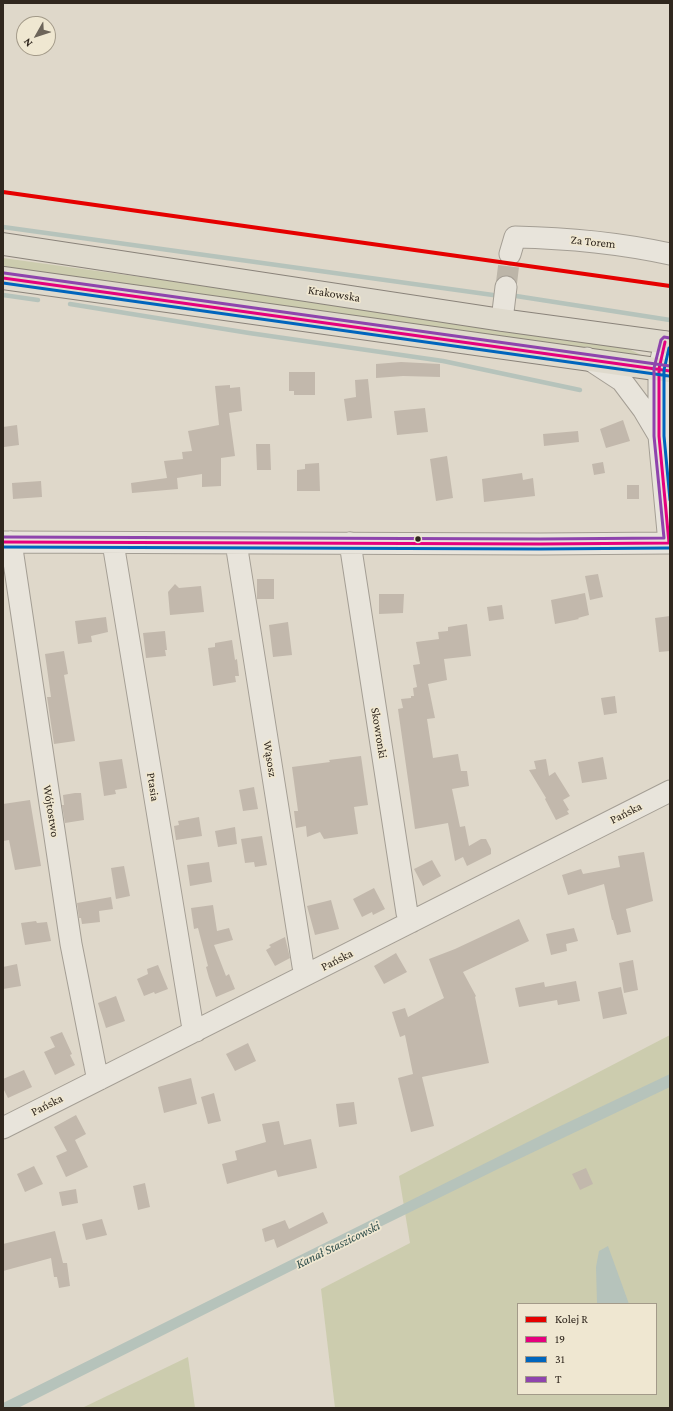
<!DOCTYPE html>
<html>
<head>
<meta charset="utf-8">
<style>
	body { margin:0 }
	#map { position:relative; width:673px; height:1411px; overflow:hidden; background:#dfd8ca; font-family:"Crimson Pro",serif }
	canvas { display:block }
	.frame { position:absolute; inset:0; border:4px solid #30271e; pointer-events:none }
	.legend { position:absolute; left:517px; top:1303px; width:140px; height:92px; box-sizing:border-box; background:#efe7d1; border:1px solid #a39a89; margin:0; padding:5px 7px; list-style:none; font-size:12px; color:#30271e }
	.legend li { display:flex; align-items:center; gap:8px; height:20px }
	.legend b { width:20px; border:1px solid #a39a89 }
	.north { position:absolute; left:16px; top:16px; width:40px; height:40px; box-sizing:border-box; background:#efe7d1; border:1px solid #a39a89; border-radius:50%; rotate:231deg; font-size:11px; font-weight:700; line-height:16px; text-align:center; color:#30271e }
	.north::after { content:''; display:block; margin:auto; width:14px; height:18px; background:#6d655a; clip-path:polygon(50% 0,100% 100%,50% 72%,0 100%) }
</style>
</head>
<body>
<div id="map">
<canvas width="673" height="1411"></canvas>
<div class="frame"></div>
<ul class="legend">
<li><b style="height:5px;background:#e50000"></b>Kolej R</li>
<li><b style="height:5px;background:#e5007d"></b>19</li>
<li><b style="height:5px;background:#0065bd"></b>31</li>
<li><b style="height:5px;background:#8e44ad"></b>T</li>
</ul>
<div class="north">N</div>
</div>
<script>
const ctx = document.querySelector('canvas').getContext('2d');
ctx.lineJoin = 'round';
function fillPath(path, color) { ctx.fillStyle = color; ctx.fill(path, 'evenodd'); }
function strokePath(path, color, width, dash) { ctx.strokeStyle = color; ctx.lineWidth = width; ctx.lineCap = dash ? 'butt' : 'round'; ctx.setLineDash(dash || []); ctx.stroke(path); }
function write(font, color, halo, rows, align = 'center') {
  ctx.font = font + ' "Crimson Pro",serif'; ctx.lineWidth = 3.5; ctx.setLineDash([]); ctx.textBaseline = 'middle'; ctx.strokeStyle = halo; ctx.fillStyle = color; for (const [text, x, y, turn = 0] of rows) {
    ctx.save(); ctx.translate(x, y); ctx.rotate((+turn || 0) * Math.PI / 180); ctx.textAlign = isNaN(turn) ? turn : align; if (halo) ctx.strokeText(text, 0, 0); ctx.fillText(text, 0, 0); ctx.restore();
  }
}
const green = new Path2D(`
	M3,258l363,50 257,38 20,10 -640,-88z
	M670,1035v373h-335l-14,-119 89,-46 -11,-67zM518,1304h138v90h-138z
	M188,1357l7,51h-113z`);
const water = new Path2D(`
	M670,1074v13l-170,81 -167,82 -315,158h-15v-5l551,-274z
	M608,1246l21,58h-31l-1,-1 -1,-36 3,-16z`);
const stream = new Path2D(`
	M3,227l490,68
	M3,295l35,5
	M516,296l154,24
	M70,304l179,29 194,28 137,29`);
const building = new Path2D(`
	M401,362l39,2v13l-37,-1 -27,2v-14z
	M289,372h26v23h-21v-4h-5z
	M368,379l4,39 -25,3 -3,-22 12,-2 -1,-17z
	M230,385v3l10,-1 2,24 -13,2 6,43 -14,2v28l-19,1v-13l-25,4 1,11 -46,4 -1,-10 36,-5 -3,-17 19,-2 -1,-7 10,-1 -4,-20 31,-6 -4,-39z
	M425,408l3,24 -31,3 -3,-24z
	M623,420l7,21 -24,7 -6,-19z
	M17,425l2,20 -15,2 -1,-20z
	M578,431l1,11 -35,4 -1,-12z
	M256,444h14l1,26h-14z
	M447,456l6,42 -17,3 -6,-42z
	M603,462l2,11 -11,2 -2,-11z
	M319,463l1,28h-23v-21l8,-1v-5z
	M522,473l1,7 10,-2 2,18 -51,6 -2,-23z
	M41,481l1,16 -29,2 -1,-16z
	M627,485h12v14h-12z
	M598,574l5,23 -13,3 -5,-24z
	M257,579h17v20h-17z
	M175,584l4,4 22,-2 3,26 -34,3 -2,-23z
	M585,593l4,22 -11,3 1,1 -24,5 -4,-24z
	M379,594h25l-1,19 -24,1z
	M502,605l2,14 -15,2 -2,-14z
	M670,616v35l-11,1 -4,-34z
	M106,617l2,15 -17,4 1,6 -14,2 -3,-23z
	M288,622l4,33 -19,2 -4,-32z
	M467,624l4,32 -27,3 3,21 -19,4 7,34 -8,1 6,39 25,-4 3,17h6l2,15 -17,3 8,38 5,-1 4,20 12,-7h5l5,10v5l-24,12 -4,-9 -8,4 -7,-38 -33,6 -17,-120 5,-1 -2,-9 10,-1v-2h3l-1,-8 4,-1 -4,-22 7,-1 -4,-22 23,-3 -1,-7 10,-1v-4z
	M165,631l2,19h-2l1,6 -20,2 -3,-25z
	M232,640l3,20 2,-1 2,17h-4l1,6 -23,4 -5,-38 7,-1v-4z
	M64,651l4,23 -4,1 11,66 -21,3 -7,-47h4l-6,-43z
	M615,696l2,17 -13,2 -3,-17z
	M361,756l7,49 -14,2 4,27 -34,5 -4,-7 -13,5 -1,-11 -10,2 -2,-17h4l-6,-44 38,-5 -1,-2z
	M603,757l4,22 -25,4 -4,-21z
	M122,759l5,29 -12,2 1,4 -12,2 -5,-34z
	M546,759l3,17 6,-4 15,24 -7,4 6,10 -2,1 2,3 -13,6 -11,-21 1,-1 -17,-28 7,-1 -2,-8z
	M254,787l4,22 -15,2 -4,-21z
	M75,793h6l3,27 -19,3 -3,-18h2l-1,-10z
	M30,800l11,66 -26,4 -6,-30 -6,1v-37z
	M199,817l3,19 -26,4 -2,-14 5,-1 -1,-4z
	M235,827l2,17 -19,3 -3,-16z
	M262,836l5,29 -12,2 -1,-5 -9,1 -4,-24z
	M644,852l9,49 -27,8 5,23 -14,3 -4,-15h-1l-8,-36 -36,11 -6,-20 19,-6 2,5 37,-7 -2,-11z
	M432,860l9,16 -18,10 -9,-17z
	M209,862l3,20 -22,4 -3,-21z
	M124,866l6,30 -14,3 -5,-31z
	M374,888l11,21 -12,6 -1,-3 -10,5 -9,-18z
	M111,897l2,12 -14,2 1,11 -18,2 -1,-6h-2l-2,-15z
	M331,900l8,29 -24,6 -8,-29z
	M213,905l4,26 12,-3 4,12 -19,5 12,31 3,-2 6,15 -19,8 -7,-19 -3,-11 2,-1 -10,-38 -4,1 -3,-21z
	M519,919l10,22 -66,31 13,24 -1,1 14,66 -67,14 12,49 -23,6 -13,-54 15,-4 -8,-39 -5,2 -8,-25 13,-4 3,9 36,-19 -15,-39 26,-10z
	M36,921l1,2 10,-1 4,19 -26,4 -4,-22z
	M574,928l4,13 -12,3 1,7 -16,4 -5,-21z
	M285,937l5,21 -15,8 -9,-16 5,-3 -2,-2z
	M396,953l11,19 -23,12 -10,-18z
	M633,960l5,30 -14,3 -5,-30z
	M17,964l4,22 -18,3v-22z
	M158,965l10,24 -13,5 -1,-2 -10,4 -7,-17 11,-5 -1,-5z
	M576,981l4,20 -22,4 -1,-5 -38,7 -4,-19 29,-6 1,5z
	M621,987l6,27 -24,5 -5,-27z
	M116,996l9,25 -19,7 -8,-25z
	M62,1032l10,22 -2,1 5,10 -20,10 -11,-23 11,-5 -5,-10z
	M248,1043l8,18 -21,10 -9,-17z
	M24,1070l8,17 -24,11 -5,-10v-9z
	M191,1078l6,26 -33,9 -6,-26z
	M214,1093l7,28 -13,3 -7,-27z
	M354,1102l3,22 -18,3 -3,-23z
	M76,1115l10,19 -11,6 13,27 -22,10 -10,-21 11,-5 -13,-24z
	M279,1121l5,24 27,-6 6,29 -39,9 -2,-7 -49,14 -5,-20 15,-4 -2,-9 31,-9 -4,-18z
	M34,1166l9,18 -18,8 -8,-18z
	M586,1168l7,16 -13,6 -8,-16z
	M145,1183l5,24 -12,3 -5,-24z
	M76,1189l2,14 -16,3 -3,-14z
	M323,1212l5,11 -51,25 -3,-9 -9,3 -3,-13 23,-9 4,9z
	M102,1219l5,16 -21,5 -4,-16z
	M55,1231l8,32h4l3,23 -11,2 -2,-11h-3l-3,-19 -48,13v-27z`);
const minorTunnel = new Path2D(`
	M506,287l4,-33`);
const minor = new Path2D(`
	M510,254l5,-17c52,1 104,6 155,17
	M502,320l4,-33
	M665,342l-6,27v67l10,107
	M587,358l35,23 21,28 16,27
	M3,542l537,2 130,-1
	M11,542l60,402 25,127 4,8
	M113,543l79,480 4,8
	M236,543l67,423 4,8
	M350,543l57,370 4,9
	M3,1128l667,-337`);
const major = new Path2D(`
	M3,244l499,76 168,23
	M3,278l667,93`);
const bus1 = new Path2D(`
	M3,278l667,93
	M665,342l-6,27v67l10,107
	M3,542l537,2 129,-1`);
const bus2 = new Path2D(`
	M3,283l666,93
	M669,348l-5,22v66l6,64
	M3,547l537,2 130,-1`);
const bus3 = new Path2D(`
	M4,273l666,93
	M3,537l537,2 124,-1 -10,-102v-68l7,-28 3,-3 6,1`);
const rail1 = new Path2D(`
	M3,192l667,94`);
const markers = [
	[418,539,3.5,"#30271e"]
];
const streetNames = [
	["Za Torem",593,242,6],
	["Krakowska",334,294,9],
	["Skowronki",379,733,81],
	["Wąsosz",270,759,81],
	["Ptasia",153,787,81],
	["Wójtostwo",51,811,81],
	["Pańska",626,813,-27],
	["Pańska",337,960,-27],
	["Pańska",47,1105,-27]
];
const waterNames = [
	["Kanał Staszicowski",338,1245,-26]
];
fillPath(green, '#ccccae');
fillPath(water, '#b6c3bb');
strokePath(stream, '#b6c3bb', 4.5);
fillPath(building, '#c2b8ac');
strokePath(minorTunnel, '#bcb5a8', 21, [21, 10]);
strokePath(minor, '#a49e94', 23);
strokePath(major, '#8a837a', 24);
strokePath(minor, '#e8e4db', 21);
strokePath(major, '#dfdacd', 22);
strokePath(bus1, '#e5007d', 3);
strokePath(bus2, '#0065bd', 3);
strokePath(bus3, '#8e44ad', 3);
strokePath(rail1, '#e50000', 4);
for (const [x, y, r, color] of markers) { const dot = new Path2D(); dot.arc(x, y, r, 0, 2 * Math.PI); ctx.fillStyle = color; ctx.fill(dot); strokePath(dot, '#efe7d1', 1.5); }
write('12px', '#30271e', '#efe7d1', streetNames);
write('italic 13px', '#2f4e4c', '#efe7d1', waterNames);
</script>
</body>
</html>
